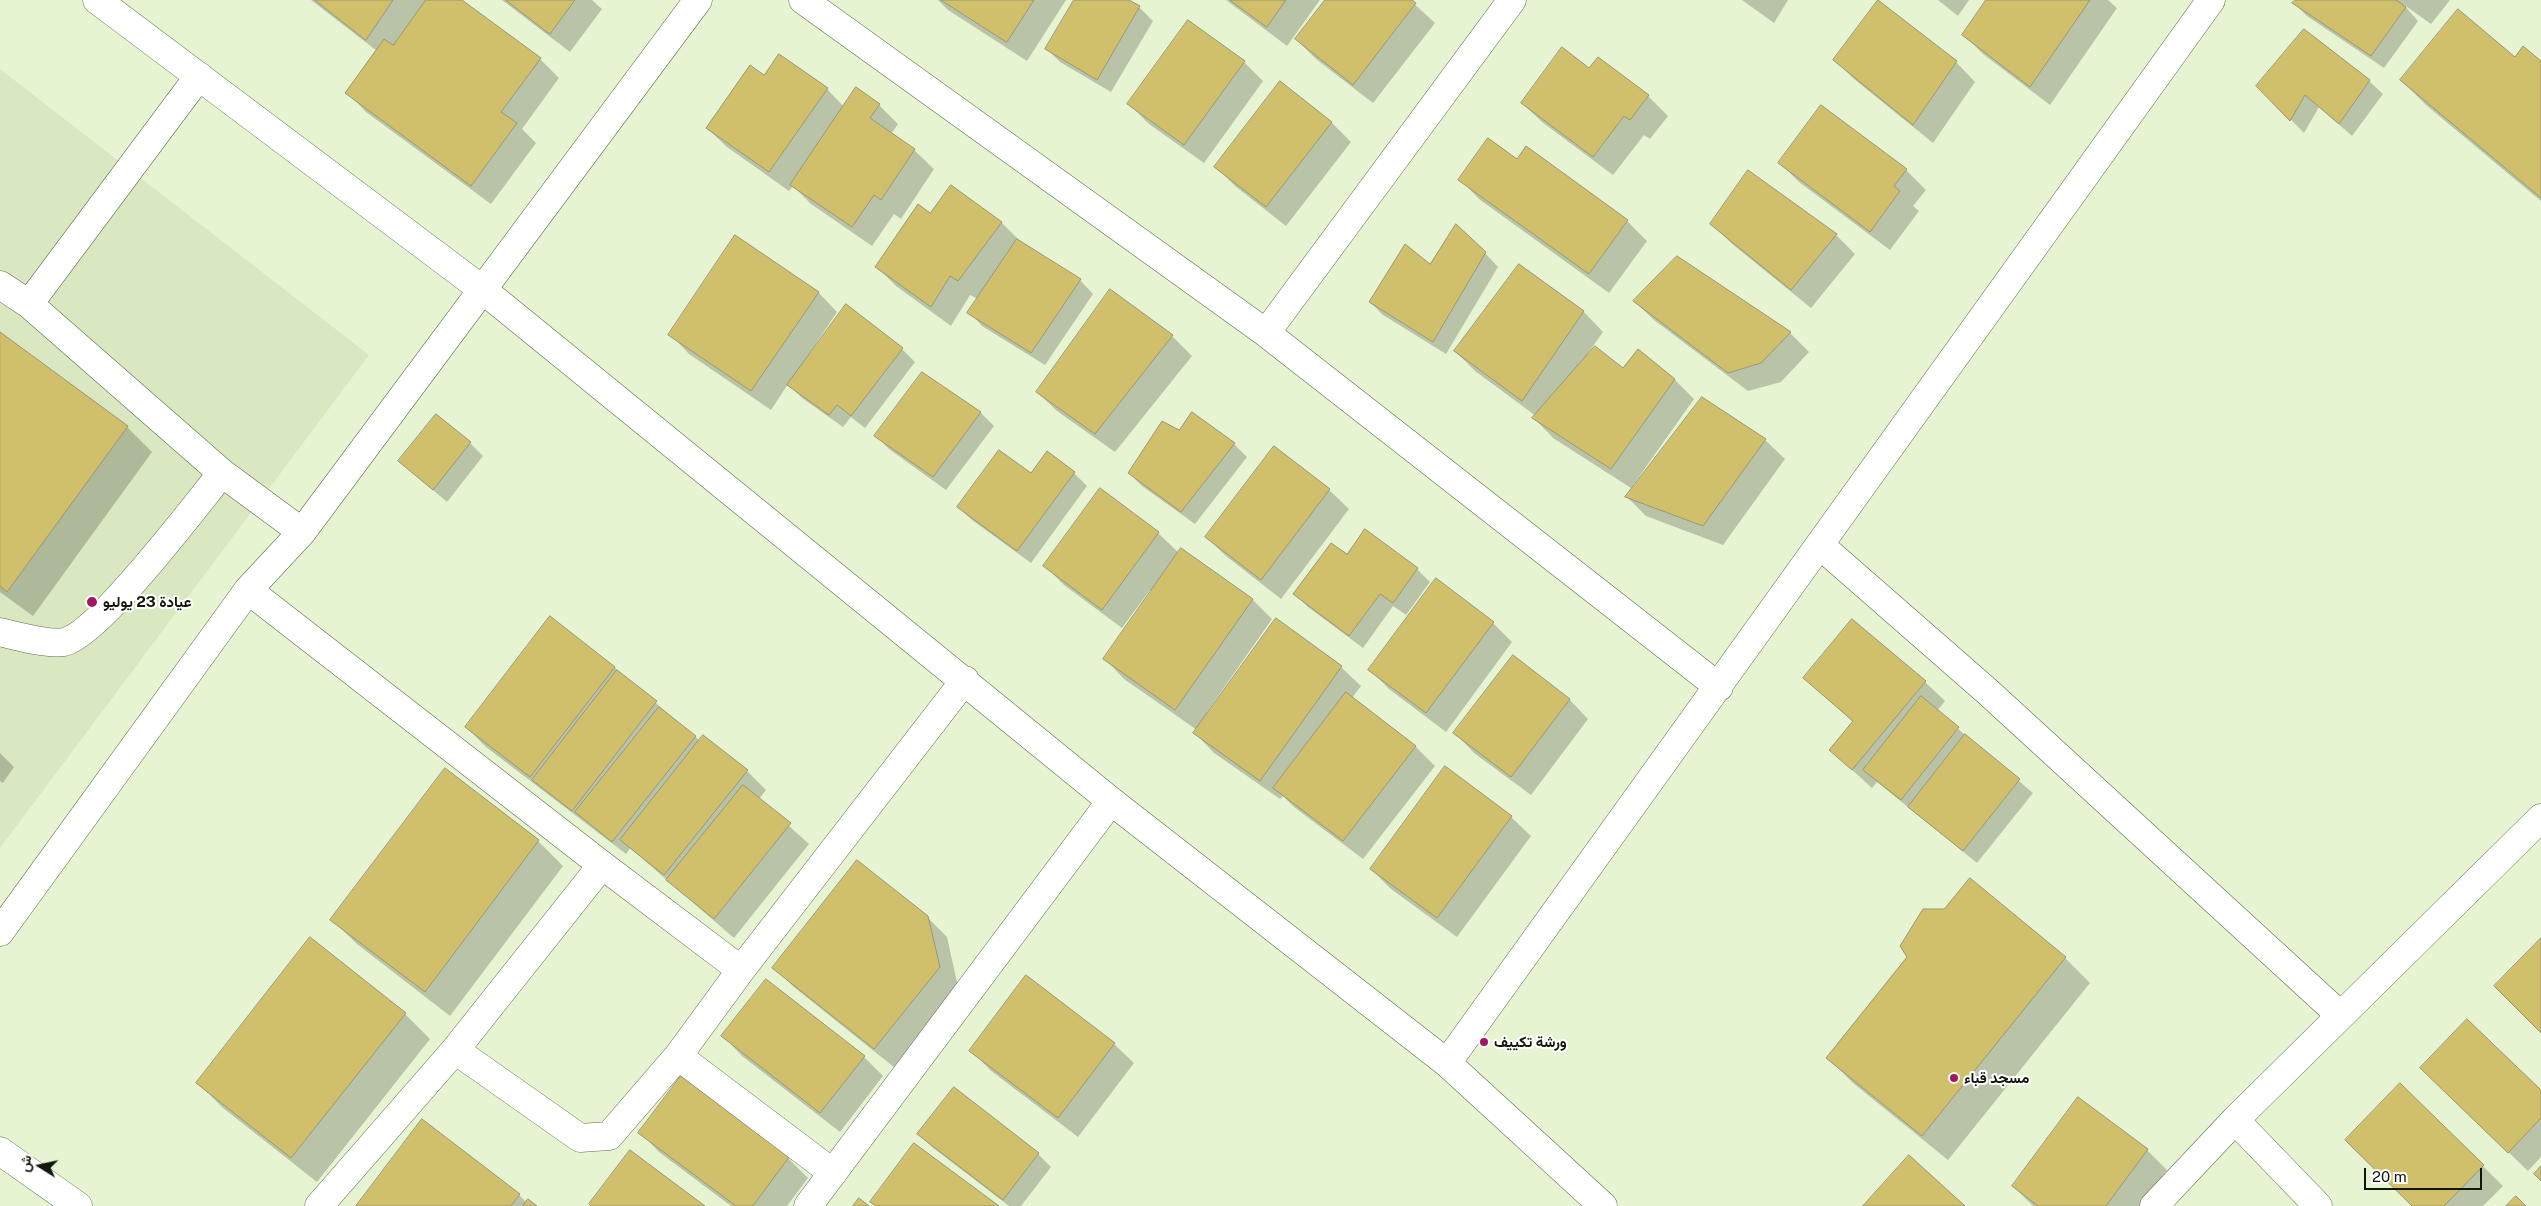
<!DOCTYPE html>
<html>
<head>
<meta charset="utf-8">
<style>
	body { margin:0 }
	#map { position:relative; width:2541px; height:1206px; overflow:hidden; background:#e7f4d2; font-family:"Public Sans",Vazirmatn,sans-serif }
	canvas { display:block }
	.north { position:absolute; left:15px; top:1141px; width:50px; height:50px; -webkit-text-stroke:4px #fff; paint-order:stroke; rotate:280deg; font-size:14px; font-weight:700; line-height:20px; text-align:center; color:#11150a }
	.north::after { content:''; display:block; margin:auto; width:18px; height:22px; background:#11150a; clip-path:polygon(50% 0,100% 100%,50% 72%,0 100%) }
	.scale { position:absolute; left:2364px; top:1168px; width:118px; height:22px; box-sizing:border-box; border:2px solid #11150a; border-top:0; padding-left:6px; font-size:15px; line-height:18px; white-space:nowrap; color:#11150a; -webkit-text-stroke:4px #fff; paint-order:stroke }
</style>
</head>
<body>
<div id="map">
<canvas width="2541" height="1206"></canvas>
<div class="north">ش</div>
<div class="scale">20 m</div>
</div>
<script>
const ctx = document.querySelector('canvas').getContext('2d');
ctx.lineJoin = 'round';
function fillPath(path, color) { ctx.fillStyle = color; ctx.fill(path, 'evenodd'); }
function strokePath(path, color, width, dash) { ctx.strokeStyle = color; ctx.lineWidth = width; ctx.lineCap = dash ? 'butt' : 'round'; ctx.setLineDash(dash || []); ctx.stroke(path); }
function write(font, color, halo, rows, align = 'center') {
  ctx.font = font + ' "Public Sans",Vazirmatn,sans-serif'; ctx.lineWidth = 4; ctx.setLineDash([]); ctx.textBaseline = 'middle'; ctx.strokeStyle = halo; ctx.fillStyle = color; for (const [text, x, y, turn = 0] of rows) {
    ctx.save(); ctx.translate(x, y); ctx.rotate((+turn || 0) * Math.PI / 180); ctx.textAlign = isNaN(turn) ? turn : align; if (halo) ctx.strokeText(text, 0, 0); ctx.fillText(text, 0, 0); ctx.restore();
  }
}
const built = new Path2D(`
	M0,69l369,286 -369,493z`);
const shadow = new Path2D(`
	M311,0h149l80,59 19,19 -37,51 14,14 -45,61 -125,-92 -19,-20 30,-41z
	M502,0h90l10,9 -32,43z
	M938,0h128l-39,61 -79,-51z
	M1076,0h51l12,7 14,14 -42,71 -51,-30 -13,-13z
	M1226,0h94l-33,46z
	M1327,0h83l25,23 -62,80 -57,-44 -20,-20z
	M1742,0h46l-14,23z
	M1938,0h31l-11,16z
	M1988,0h120l9,8 -67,97 -67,-51 -19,-19z
	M2296,0h154l-19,24 -28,-20 15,17 -34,47 -77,-52 -13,-13z
	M2304,30l65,51 14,13 -31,42 -33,-29 -15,26 -46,-47z
	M1598,59l50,37 20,20 -18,23 -6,-4 -31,40 -71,-53 -20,-19 68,-33z
	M2515,59l26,4v138l-115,-96 -25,-25z
	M1835,60l121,2 19,20 -42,61 -79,-64z
	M1244,62l19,19 -59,82 -55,-39 -20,-20z
	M765,77l62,12 17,18 35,-2 19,19 -7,10 23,16 20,19 -33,50 -7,-5 -22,32 -61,-42 -18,-18 -4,5 -62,-44 -20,-19z
	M1281,83l51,40 19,19 -65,84 -51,-40 -19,-19z
	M1822,107l84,63 20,20 -13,16 6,5 -29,39 -91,-68 -19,-19z
	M1527,148l100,73 20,20 -38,52 -130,-94 -19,-20 57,-18z
	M951,187l51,36 19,19 59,38 13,14 -48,71 -63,-39 -13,-14 9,-13 -8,-4 -19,31 -55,-40 -19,-19 53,-52z
	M1712,224l124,11 19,19 -44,54 -80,-65z
	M1485,253l13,14 -52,87 -63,-39 -13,-13 60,-36z
	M1519,266l65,46 19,20 -15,21 1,1 34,15 15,-18 37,29 19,19 -63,89 -78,-50 -19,-20 2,-2 -61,-45 -20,-20z
	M1110,291l62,45 20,20 -77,96 -58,-41 -20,-19z
	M818,292l19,20 -28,42 1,2 36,-50 56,43 13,13 -50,66 -14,-11 -8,10 -41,-29 -14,-14 -17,26 -82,-56 -19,-20z
	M1634,301l156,32 19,19 -28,30 -33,9 -94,-71z
	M0,334l127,93 25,25 -119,164 -33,-24z
	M922,374l59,39 13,13 -48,64 -57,-41 -13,-13z
	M1179,432l55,12 13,13 -52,67 -53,-38 -13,-13z
	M1765,440l20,19 -62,86 -77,-29 -19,-19z
	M470,443l13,13 -36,46 -48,-41z
	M1074,473l13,13 -56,77 -59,-43 -14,-13z
	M1101,490l57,43 21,20 73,46 20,20 -65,93 2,2 132,-47 20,19 -9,12 63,48 20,20 -72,93 -69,-52 -11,-11 -3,3 -66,-46 -19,-20 2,-3 -73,-51 -19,-20 47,-68 -2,-1 -28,38 -58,-43 -19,-19z
	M1329,490l20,19 -68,90 -55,-43 -20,-19z
	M1347,556l70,13 13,13 -24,33 -13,-9 -30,42 -55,-41 -13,-13z
	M1493,623l19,19 -66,90 -57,-43 -19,-19z
	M614,667l86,74 47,30 19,19 -7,9 50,45 -75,94 -104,-90 -4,6 -140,-107 -20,-20z
	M1805,678l120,4 20,19 -8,10 96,82 -56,70 -100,-81 -5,6 -42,-38 23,-28z
	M1569,699l19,20 -57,76 -57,-42 -19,-20z
	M0,753l14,14 -11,16 -3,-2z
	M445,770l93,71 25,25 -113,150 -93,-72 -25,-24z
	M1511,817l20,19 -74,101 -66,-48 -20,-20z
	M1945,911l120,47 25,25 -142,177 -95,-77 -25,-25z
	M927,917l20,20 11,50 -63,81 -101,-81 -20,-19z
	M405,1014l25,25 -113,143 -94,-74 -25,-25z
	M723,1036l141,21 19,19 -43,56 -98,-76z
	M1114,1044l20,19 -56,74 -88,-67 -19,-20z
	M681,1078l107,80 20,20 -21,28h-56l-72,-54 -19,-20z
	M2400,1084l103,102 -20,20h-70z
	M2441,1087l100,5v65l-13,14z
	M919,1134l119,20 13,13 -30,39h-12l-77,-59z
	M2147,1150l20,20 -28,36h-106l-20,-20z
	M519,1195l8,8 8,3h-177z`);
const building = new Path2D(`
	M315,0h78l-27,40z
	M426,0h36l79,58 -40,54 16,11 -46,63 -126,-93 39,-54 9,6z
	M506,0h69l-25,34z
	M941,0h93l-27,42z
	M1074,0h55l11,6 -43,74 -52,-31z
	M1230,0h56l-19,27z
	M1325,0h87l4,3 -63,82 -58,-46z
	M1878,0l79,61 -44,64 -80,-65z
	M1986,0h104l-60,87 -68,-52z
	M2295,0h101l10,7 -35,49 -79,-53z
	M2458,9l57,48 8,-11 18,15v137l-141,-118z
	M1188,20l57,41 -61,84 -57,-41z
	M2304,29l66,51 -31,44 -34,-29 -15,26 -34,-35z
	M1562,47l27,21 9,-11 51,38 -19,25 -6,-4 -31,41 -72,-54z
	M779,54l49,34 -59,84 -63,-44 44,-63 14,10z
	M1280,81l52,41 -66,85 -52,-40z
	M856,87l24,17 -10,14 45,31 -34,51 -7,-5 -22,32 -62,-42z
	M1821,105l86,64 -13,17 6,5 -30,41 -92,-69z
	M1488,138l29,21 9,-13 102,74 -39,54 -131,-94z
	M1748,170l89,64 -46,56 -81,-66z
	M951,185l51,37 -44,59 -8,-5 -19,31 -56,-40 43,-63 12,9z
	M1456,224l30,28 -53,90 -64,-40 36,-58 25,20z
	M735,235l84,57 -68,99 -83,-56z
	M1017,239l64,40 -50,74 -64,-40z
	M1677,256l114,76 -30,31 -33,10 -95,-72z
	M1519,264l65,47 -62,90 -68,-50z
	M1110,289l63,46 -78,99 -59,-42z
	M846,304l57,44 -52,68 -14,-11 -8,10 -42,-30z
	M0,332l128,94 -121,166 -7,-6z
	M1595,346l28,22 15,-19 37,30 -64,90 -79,-51z
	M922,372l59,40 -48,65 -59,-41z
	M1702,397l64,42 -63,87 -78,-29z
	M1192,412l43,31 -54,69 -53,-39 34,-52 17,9z
	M436,414l35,28 -38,48 -35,-29z
	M1274,446l56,43 -69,91 -56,-43z
	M999,450l32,23 16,-22 28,21 -58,79 -60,-44z
	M1100,488l59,44 -57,78 -59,-44z
	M1365,529l53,39 -25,35 -13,-9 -31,42 -56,-42 38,-51 16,11z
	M1181,548l72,51 -78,111 -72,-51z
	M1436,578l58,44 -68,91 -58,-43z
	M550,616l65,51 -85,110 -65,-50z
	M1276,618l66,48 -82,115 -67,-48z
	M1852,619l74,62 -74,89 -23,-20 24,-29 -50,-43z
	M1513,655l57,44 -59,78 -58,-44z
	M617,670l40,31 -85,110 -40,-31z
	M1346,692l70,54 -73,95 -70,-53z
	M1921,696l38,31 -58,73 -38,-30z
	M659,707l37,29 -84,106 -37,-30z
	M1965,734l55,45 -57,72 -55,-44z
	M703,735l45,35 -84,105 -44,-35z
	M1445,766l67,50 -75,102 -67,-49z
	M445,768l94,72 -114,152 -95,-72z
	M743,785l48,38 -77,96 -48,-39z
	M857,860l71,56 12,51 -66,82 -102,-81z
	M1970,878l96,79 -144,179 -96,-78 81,-101 -7,-11 23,-37h21z
	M310,937l96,76 -115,145 -95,-75z
	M2541,938v95l-47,-47z
	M1026,975l89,68 -57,75 -89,-67z
	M766,979l99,77 -45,57 -99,-77z
	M2467,1019l74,71v28l-33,35 -88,-85z
	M681,1076l108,81 -36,49h-17l-98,-73z
	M2400,1083l84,82 -40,41h-32l-67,-66z
	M954,1087l85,66 -36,47 -86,-66z
	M2078,1097l70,52 -42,57h-68l-26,-20z
	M422,1119l98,75 -9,12h-155z
	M914,1143l85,63h-123l-6,-4z
	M630,1150l75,56h-114l-2,-2z
	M1909,1155l56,51h-102z
	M2541,1166v15l-7,-7z
	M2516,1196l10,10h-20z
	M859,1198l10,8h-16z
	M528,1199l9,7h-14z`);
const minor = new Path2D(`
	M97,0l386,290 628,511 336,262 156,143
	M803,0l463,333 453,354
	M0,285l29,19 170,-228
	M29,304l193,169 80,59
	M1266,333l246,-333
	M1821,546l167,146 352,323
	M248,590l354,275 139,105 -63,86 -69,80 -29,2 -125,-88
	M0,632c16,4 48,13 64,10 34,-7 132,-137 158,-169
	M0,932l248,-342 54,-58 396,-532
	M741,970l224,-290
	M678,1056l155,117
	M1447,1063l764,-1063
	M2235,1120l83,86
	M0,1151l78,55
	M319,1206l136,-156 147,-185
	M808,1206l303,-405
	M2154,1206l81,-86 306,-302`);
const markers = [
	[92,602,6,"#a4175d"],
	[1484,1042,5,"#a4175d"],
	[1954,1078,5,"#a4175d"]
];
const poiNames = [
	["عيادة 23 يوليو",103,602],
	["ورشة تكييف",1494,1042],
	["مسجد قباء",1964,1078]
];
fillPath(built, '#d9e8c0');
fillPath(shadow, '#0003');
fillPath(building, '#d1c06b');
strokePath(building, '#9b9575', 1);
strokePath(minor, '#606b4d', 29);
strokePath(minor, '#fff', 28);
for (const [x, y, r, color] of markers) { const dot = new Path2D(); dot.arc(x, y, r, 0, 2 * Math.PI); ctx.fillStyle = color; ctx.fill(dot); strokePath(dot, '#fff', 2); }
write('bold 15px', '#11150a', '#fff', poiNames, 'left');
</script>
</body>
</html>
